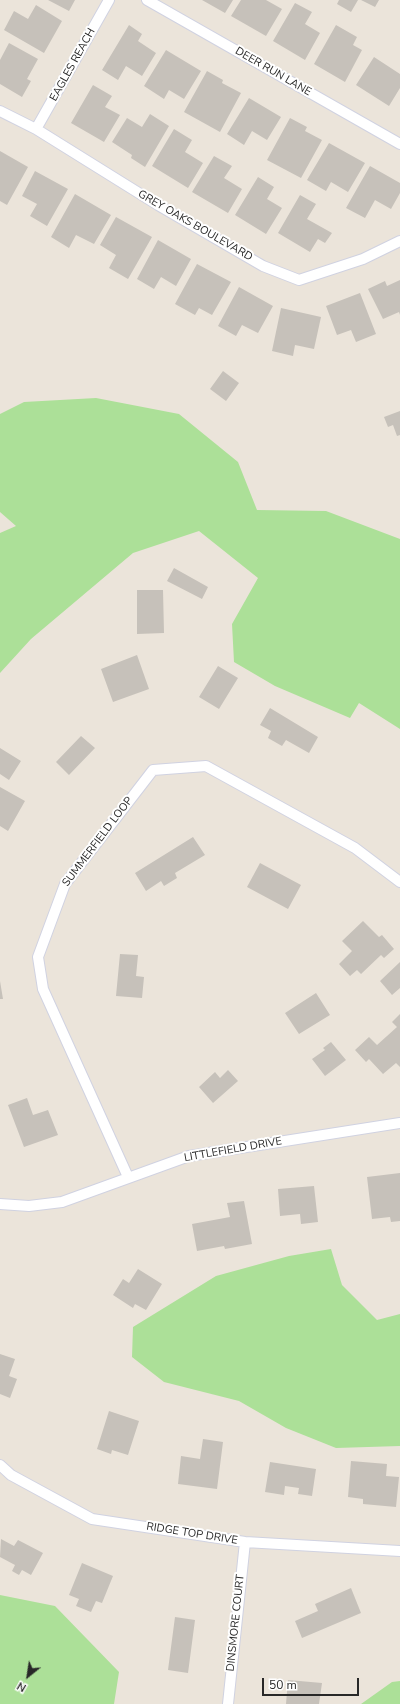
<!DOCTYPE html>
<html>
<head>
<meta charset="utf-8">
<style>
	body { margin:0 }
	#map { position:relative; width:400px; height:1704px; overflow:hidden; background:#ebe4da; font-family:"Nunito Sans",sans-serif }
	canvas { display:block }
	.north { position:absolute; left:8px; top:1656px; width:40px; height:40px; -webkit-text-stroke:3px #fff; paint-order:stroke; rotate:210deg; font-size:11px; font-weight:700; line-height:16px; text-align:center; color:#282828 }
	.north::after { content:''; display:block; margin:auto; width:14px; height:18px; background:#282828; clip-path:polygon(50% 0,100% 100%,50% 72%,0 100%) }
	.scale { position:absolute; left:262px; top:1678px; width:97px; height:18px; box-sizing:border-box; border:2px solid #282828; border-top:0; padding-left:5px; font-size:12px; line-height:14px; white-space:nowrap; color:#282828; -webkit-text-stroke:3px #fff; paint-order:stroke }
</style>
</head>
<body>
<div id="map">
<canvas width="400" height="1704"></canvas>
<div class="north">N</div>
<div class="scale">50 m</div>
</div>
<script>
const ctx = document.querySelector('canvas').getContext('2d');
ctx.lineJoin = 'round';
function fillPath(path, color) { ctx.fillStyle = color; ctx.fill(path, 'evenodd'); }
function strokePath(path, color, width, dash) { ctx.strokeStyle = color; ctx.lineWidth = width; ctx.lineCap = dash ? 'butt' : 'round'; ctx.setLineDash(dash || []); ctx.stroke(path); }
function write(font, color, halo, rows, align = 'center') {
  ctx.font = font + ' "Nunito Sans",sans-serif'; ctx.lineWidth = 4; ctx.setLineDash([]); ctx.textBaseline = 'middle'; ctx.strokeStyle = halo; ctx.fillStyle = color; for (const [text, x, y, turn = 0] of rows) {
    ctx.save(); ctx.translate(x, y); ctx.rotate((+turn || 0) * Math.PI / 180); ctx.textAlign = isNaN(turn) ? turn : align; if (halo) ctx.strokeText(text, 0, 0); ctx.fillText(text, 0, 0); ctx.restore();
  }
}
const green = new Path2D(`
	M96,398l83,16 59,48 19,48 69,1 74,28v190l-41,-26 -9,15 -75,-32 -41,-24 -2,-38 26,-46 -59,-47 -66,22 -102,86 -31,34v-140l16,-7 -16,-14v-98l24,-12z
	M331,1249l11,36 35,35 23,-6v132l-64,2 -50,-20 -47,-27 -75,-19 -32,-25 1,-30 83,-51 73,-20z
	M0,1595l55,11 64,66 -5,32h-114z
	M400,1681v23h-39l31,-22z`);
const building = new Path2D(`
	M48,0h27l-6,11z
	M202,0h31l-8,13z
	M241,0h25l16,9 -16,27 -35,-20z
	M339,0h19l-7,12 -14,-8z
	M361,0h18l-4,7z
	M295,3l17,9 -7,12 15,9 -15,27 -32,-19z
	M36,5l26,16 -18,32 -40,-23 10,-19 14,8z
	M129,25l13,9 -4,7 18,12 -14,23 -16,-10 -8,14 -16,-10z
	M336,25l21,12 -4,8 9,5 -17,32 -31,-18z
	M9,43l29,16 -11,20 4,2 -9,16 -22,-13v-24z
	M166,50l35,21 -17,28 -15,-9 -5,9 -20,-13z
	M374,57l26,17v14l-11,18 -33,-21z
	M207,71l16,9 -1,3 19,10 -21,39 -36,-20z
	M93,85l19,11 -7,11 15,8 -16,27 -33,-19z
	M249,98l32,19 -14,23 -15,-9 -8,14 -17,-11z
	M150,114l19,12 -24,41 -14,-9 1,-3 -20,-13 15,-24 15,9z
	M290,118l17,9 -2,4 17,9 -21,38 -34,-18z
	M174,129l18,11 -7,12 18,11 -15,25 -36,-22z
	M329,143l36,20 -17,29 -17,-10 -5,9 -19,-11z
	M0,151l28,16 -21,38 -7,-4z
	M214,156l18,10 -8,12 18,11 -14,24 -36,-21z
	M370,166l30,17v10l-9,16 -16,-9 -10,18 -19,-10z
	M35,171l33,18 -21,37 -17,-10 7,-12 -15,-8z
	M258,177l16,10 -7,12 15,9 -16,26 -31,-19z
	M75,194l36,21 -17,29 -18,-9 -7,13 -18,-11z
	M300,195l16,9 -9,15 25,14 -7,10 -7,-4 -8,13 -32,-19z
	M116,217l36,20 -24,42 -19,-11 7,-13 -16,-10z
	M158,240l33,19 -15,27 -15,-9 -7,12 -17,-10z
	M197,264l34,18 -19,33 -13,-7 -4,7 -20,-11z
	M400,280v35l-1,-3 -16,7 -15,-30 17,-8 2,5z
	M239,287l34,19 -15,27 -16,-8 -6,11 -18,-10z
	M360,293l16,41 -20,8 -5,-12 -14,5 -11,-29z
	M281,308l40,9 -7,32 -19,-4 -2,11 -21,-5z
	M223,371l16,12 -13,18 -16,-12z
	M400,411v24l-3,1 -4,-11 -5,2 -4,-10z
	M174,568l34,19 -6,12 -35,-18z
	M137,590h26l1,43 -27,1z
	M137,655l12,34 -36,13 -12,-33z
	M218,666l20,12 -19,31 -20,-12z
	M270,708l48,29 -9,16 -23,-13 -4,6 -14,-8 3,-7 -11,-6z
	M81,736l14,12 -26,27 -13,-13z
	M0,748l21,13 -12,19 -9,-6z
	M0,787l25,14 -17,30 -8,-5z
	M193,837l12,18 -30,18 2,5 -13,8 -3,-5 -15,10 -11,-18z
	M260,863l41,22 -13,24 -41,-22z
	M363,921l16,16 3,-2 12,14 -10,9 -3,-3 -20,19 -4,-4 -7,6 -11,-12 13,-13 -10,-10z
	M120,954l18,1 -2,21 8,1 -2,21 -26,-2z
	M400,962v26l-8,7 -12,-14z
	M0,981l3,18h-3z
	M316,993l14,22 -31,19 -14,-21z
	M400,1014v53l-4,-4 -13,11 -14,-15 -3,3 -11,-12 14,-13 8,8 20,-18 -5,-5z
	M331,1042l15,18 -21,16 -13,-17 13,-9 -2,-2z
	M228,1070l10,11 -25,22 -14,-16 16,-15 5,6z
	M27,1098l6,17 15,-5 10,25 -34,12 -16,-42z
	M400,1173v48l-9,1 -1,-5 -18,2 -5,-42z
	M314,1186l4,36 -17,2 -1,-10 -20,2 -2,-27z
	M244,1201l8,43 -27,5 -1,-3 -27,5 -5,-27 38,-7 -3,-14z
	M138,1269l24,15 -16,26 -11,-6 -2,4 -20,-13 10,-16 6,4z
	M0,1354l15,5 -6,17 8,3 -7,19 -10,-4z
	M109,1411l30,10 -11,34 -16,-5 -1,4 -14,-5z
	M203,1439l20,3 -6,47 -39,-5 3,-28 19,3z
	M351,1461l36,3 -1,12 13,1 -3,30 -33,-3v-5l-15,-2z
	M270,1462l46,7 -4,27 -14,-2 1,-6 -14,-2 -1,9 -19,-3z
	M1,1539l13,7 4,-6 25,13 -12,22 -9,-5 -3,5 -7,-4 3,-6 -15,-8z
	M82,1563l31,13 -11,27 -6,-2 -5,11 -15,-6 3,-7 -10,-4z
	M351,1588l10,25 -59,25 -7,-17 23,-10 -3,-7z
	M175,1617l20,3 -7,53 -20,-3z
	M288,1680l34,3 -3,21h-33z`);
const street = new Path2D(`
	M147,0l253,144
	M0,111l36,18 122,76 105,61 36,14 64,-21 37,-18
	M36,129l73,-129
	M128,1177l-85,-188 -5,-32 27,-73 88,-114 53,-4 149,82 45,34
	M0,1204l29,2 33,-4 127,-46 211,-33
	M0,1465l11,10 81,44 153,23 155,9
	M228,1704l17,-162`);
const streetNames = [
	["EAGLES REACH",73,65,-61],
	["DEER RUN LANE",273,72,30],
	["GREY OAKS BOULEVARD",195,226,30],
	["SUMMERFIELD LOOP",98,842,-53],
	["LITTLEFIELD DRIVE",233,1150,-10],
	["RIDGE TOP DRIVE",192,1534,9],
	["DINSMORE COURT",236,1623,-84]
];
fillPath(green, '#ace098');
fillPath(building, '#c6c1ba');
strokePath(street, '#d0d2e1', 12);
strokePath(street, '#fff', 10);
write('11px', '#282828', '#fff', streetNames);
</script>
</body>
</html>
